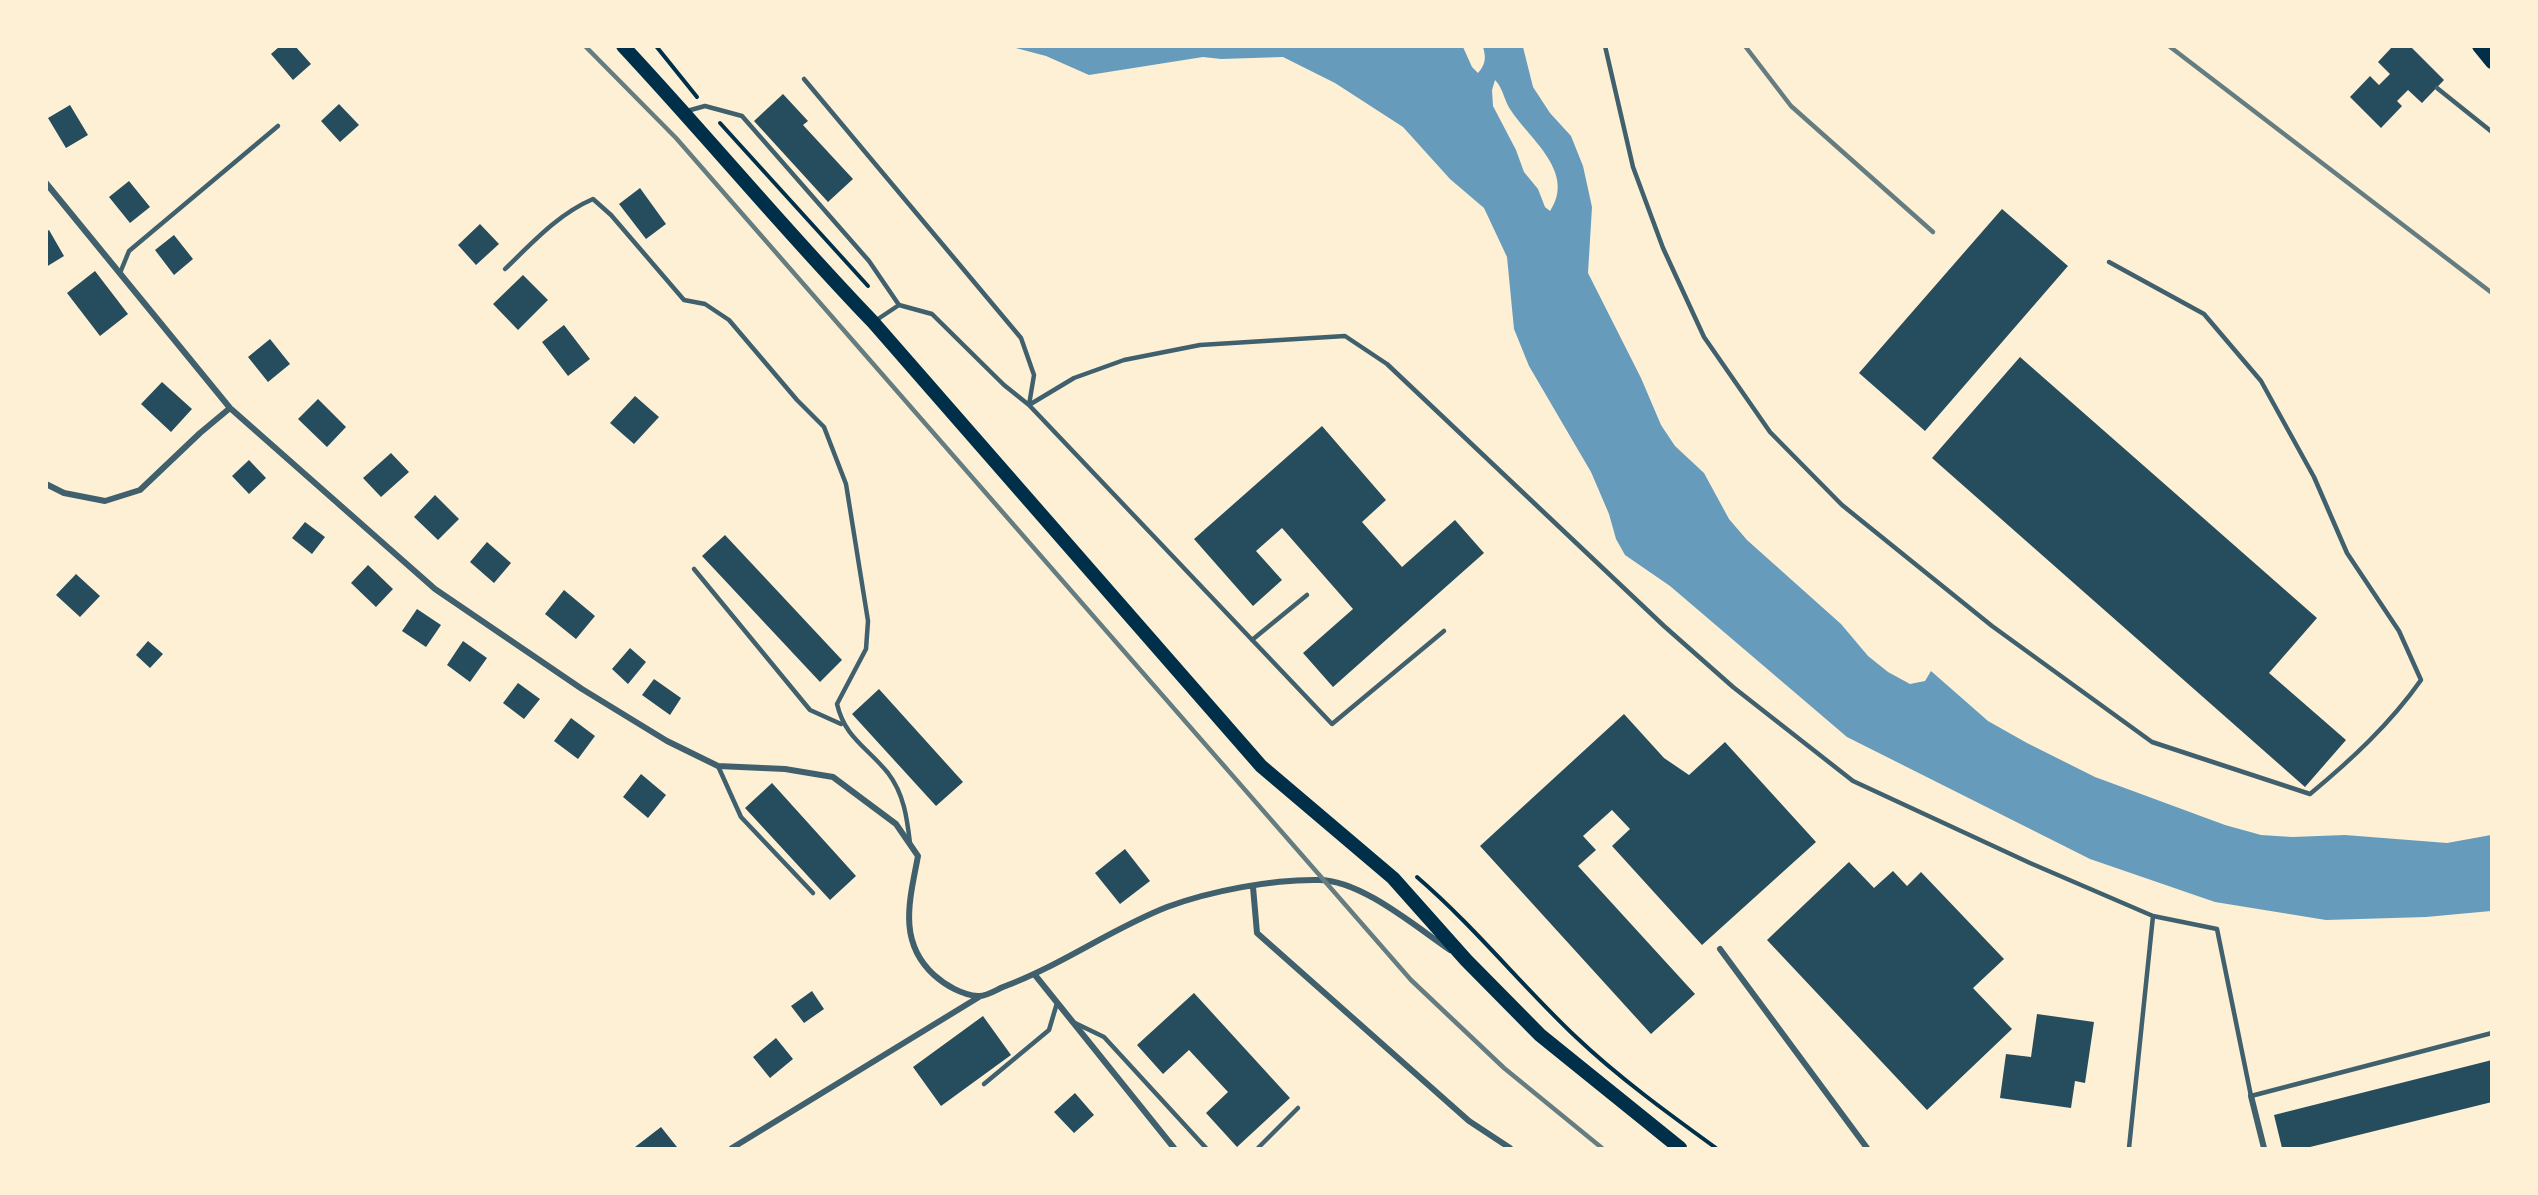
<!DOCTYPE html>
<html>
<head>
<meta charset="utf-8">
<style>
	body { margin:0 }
	#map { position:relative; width:2538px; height:1195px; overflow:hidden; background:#fdf0d5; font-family:"Nunito Sans",sans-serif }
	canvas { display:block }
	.frame { position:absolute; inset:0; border:48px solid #fdf0d5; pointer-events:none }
</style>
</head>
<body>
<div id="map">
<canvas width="2538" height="1195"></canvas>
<div class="frame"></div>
</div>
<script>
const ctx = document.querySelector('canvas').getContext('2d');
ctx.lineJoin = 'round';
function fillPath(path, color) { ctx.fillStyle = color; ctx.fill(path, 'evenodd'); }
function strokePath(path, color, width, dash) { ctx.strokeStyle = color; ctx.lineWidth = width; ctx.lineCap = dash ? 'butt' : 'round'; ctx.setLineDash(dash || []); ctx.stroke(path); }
const water = new Path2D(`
	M1012,47h451l9,20 6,6c8,-9 8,-16 5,-26h40l10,40 17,26 21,23 12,30 9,41 -4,66 53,105 20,47 14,21 29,27 25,46 18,21 94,84 27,32 20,16 22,12 15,-3 6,-10 57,50 39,22 68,34 130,48 36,10 31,2 53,-2 102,8 44,-8v76l-65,6 -100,3 -111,-18 -125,-43 -243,-122 -177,-151 -45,-31 -9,-16 -7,-25 -18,-42 -62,-106 -15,-37 -7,-72 -23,-49 -34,-29 -47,-52 -68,-44 -52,-26 -62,2 -18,-2 -114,18 -43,-19zM1495,80c9,9 9,22 17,32 19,28 64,61 38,99l-5,-4 -7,-18 -14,-17 -8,-22 -23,-44 -1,-16z`);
const building = new Path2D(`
	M280,46h15l16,18 -18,16 -22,-26z
	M2393,46h17l34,34 -22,23 -14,-13 -11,11 5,5 -21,22 -31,-31 20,-21 9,9 11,-11 -12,-12z
	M783,94l25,27 -5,4 50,54 -25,23 -74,-81z
	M339,104l20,21 -19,17 -19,-21z
	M70,105l18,30 -22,13 -18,-30z
	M129,181l21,26 -20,16 -21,-26z
	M640,188l26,36 -20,15 -27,-35z
	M2002,209l66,57 -143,165 -66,-58z
	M480,224l19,20 -23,21 -18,-20z
	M49,230l15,26 -18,11v-35z
	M174,235l19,24 -19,16 -19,-25z
	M95,271l33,43 -28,22 -33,-43z
	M523,275l25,25 -30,30 -25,-26z
	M564,325l26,34 -22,17 -26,-34z
	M270,339l20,25 -22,18 -20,-25z
	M2020,357l297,261 -48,55 77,67 -41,47 -373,-329z
	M162,382l30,27 -21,23 -30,-28z
	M635,396l24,21 -25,27 -24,-21z
	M318,399l28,28 -19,20 -29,-28z
	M1322,426l64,74 -24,22 40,45 53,-47 29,33 -151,134 -30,-34 50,-44 -71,-81 -26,23 26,29 -29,26 -59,-67z
	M391,453l18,19 -28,25 -18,-19z
	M249,460l17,18 -17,16 -17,-18z
	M435,495l24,24 -21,21 -24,-23z
	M305,522l20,15 -13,17 -20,-16z
	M725,535l117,125 -22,22 -118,-126z
	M487,542l24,21 -17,20 -24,-21z
	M368,565l25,24 -17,18 -25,-24z
	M76,574l24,22 -20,21 -24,-22z
	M564,590l31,26 -19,23 -31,-25z
	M417,609l24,16 -15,22 -24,-16z
	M148,641l15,13 -13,14 -14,-13z
	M463,641l24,17 -17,24 -23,-17z
	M630,648l16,14 -18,22 -16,-15z
	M654,679l27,19 -11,17 -28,-20z
	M518,683l22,16 -16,20 -21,-16z
	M879,689l84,93 -27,24 -84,-92z
	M1624,714l40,44 25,17 36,-33 91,100 -114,103 -90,-99 18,-17 -18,-19 -29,26 13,14 -18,16 117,128 -44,40 -171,-188z
	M571,718l24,18 -17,23 -24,-18z
	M641,774l25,21 -18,23 -25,-21z
	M772,783l84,93 -26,24 -85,-92z
	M1125,849l25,32 -30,23 -25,-31z
	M1849,862l25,26 19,-17 14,15 14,-14 83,87 -31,29 39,41 -85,81 -160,-170z
	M812,991l12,18 -20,14 -13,-17z
	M1194,993l96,105 -53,49 -31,-34 22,-21 -39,-42 -26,24 -26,-29z
	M2037,1014l57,8 -9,61 -10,-2 -4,27 -71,-10 6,-44 25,3z
	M983,1016l28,39 -70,51 -28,-39z
	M776,1038l17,21 -23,19 -17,-21z
	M2492,1060v42l-186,46h-24l-8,-33z
	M1075,1093l19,22 -20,18 -20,-21z
	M661,1127l16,20 -40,1 -2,-1z`);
const path = new Path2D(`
	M656,46l41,51
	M720,123l148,163
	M1417,877c57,49 104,108 159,160 42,40 93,77 140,111`);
const service = new Path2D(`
	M1605,46l28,121 30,81 41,89 66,95 72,73 150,121 160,116 158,52c41,-34 80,-70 111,-114l-22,-49 -52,-78 -33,-76 -53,-96 -57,-67 -95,-52
	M804,79l217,259 13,37 -5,30 -25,-20 -72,-71 -33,-9 -24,16
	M2437,88l55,44
	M687,111l18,-5 37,10 127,145 30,44
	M505,269c27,-26 53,-55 88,-70l18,16 73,85 21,4 24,16 68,80 27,27 22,57 22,137 -2,28 -29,55c8,34 30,43 51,69 16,21 19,45 22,70
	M120,273l9,-22 149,-125
	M694,569l116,141 31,14
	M1444,631l-112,93 -303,-319 45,-27 50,-18 76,-15 145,-9 42,28 277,262 69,61 120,94 177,82 123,53 -24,232
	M1252,640l55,-45
	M718,766l23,51 72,76
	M2153,916l64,13 34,167 241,-63
	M1075,1023l29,14 102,111
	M984,1084l65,-54 8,-27
	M1258,1148l40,-40`);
const minor = new Path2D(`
	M46,183l184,225 205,181 147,100 85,52 51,25 67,3 48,8 63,47 22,32c-8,43 -21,85 16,119 11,10 28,20 44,21 7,1 18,-6 25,-9 57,-21 108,-58 164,-80 43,-16 106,-28 152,-27 42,0 97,47 131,70
	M46,484l18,9 41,8 35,-11 60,-57 30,-25
	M1253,887l4,46 212,188 41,27
	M1720,949l147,199
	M1035,975l139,173
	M2251,1096l13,52
	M732,1148l247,-151`);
const primary = new Path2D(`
	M623,46c85,91 164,187 250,276l388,444 132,112 73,82 74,75 140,113
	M2479,46l13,16`);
const rail = new Path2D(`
	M585,46l91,92 735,842 93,88 98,80
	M1745,46l46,60 142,126
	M2169,46l323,247`);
fillPath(water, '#669bbc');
fillPath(building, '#264d5e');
strokePath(path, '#003049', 4);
strokePath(service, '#3f606c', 4.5);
strokePath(minor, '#3f606c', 6);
strokePath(primary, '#003049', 14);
strokePath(rail, '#657d81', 4.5);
</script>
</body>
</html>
